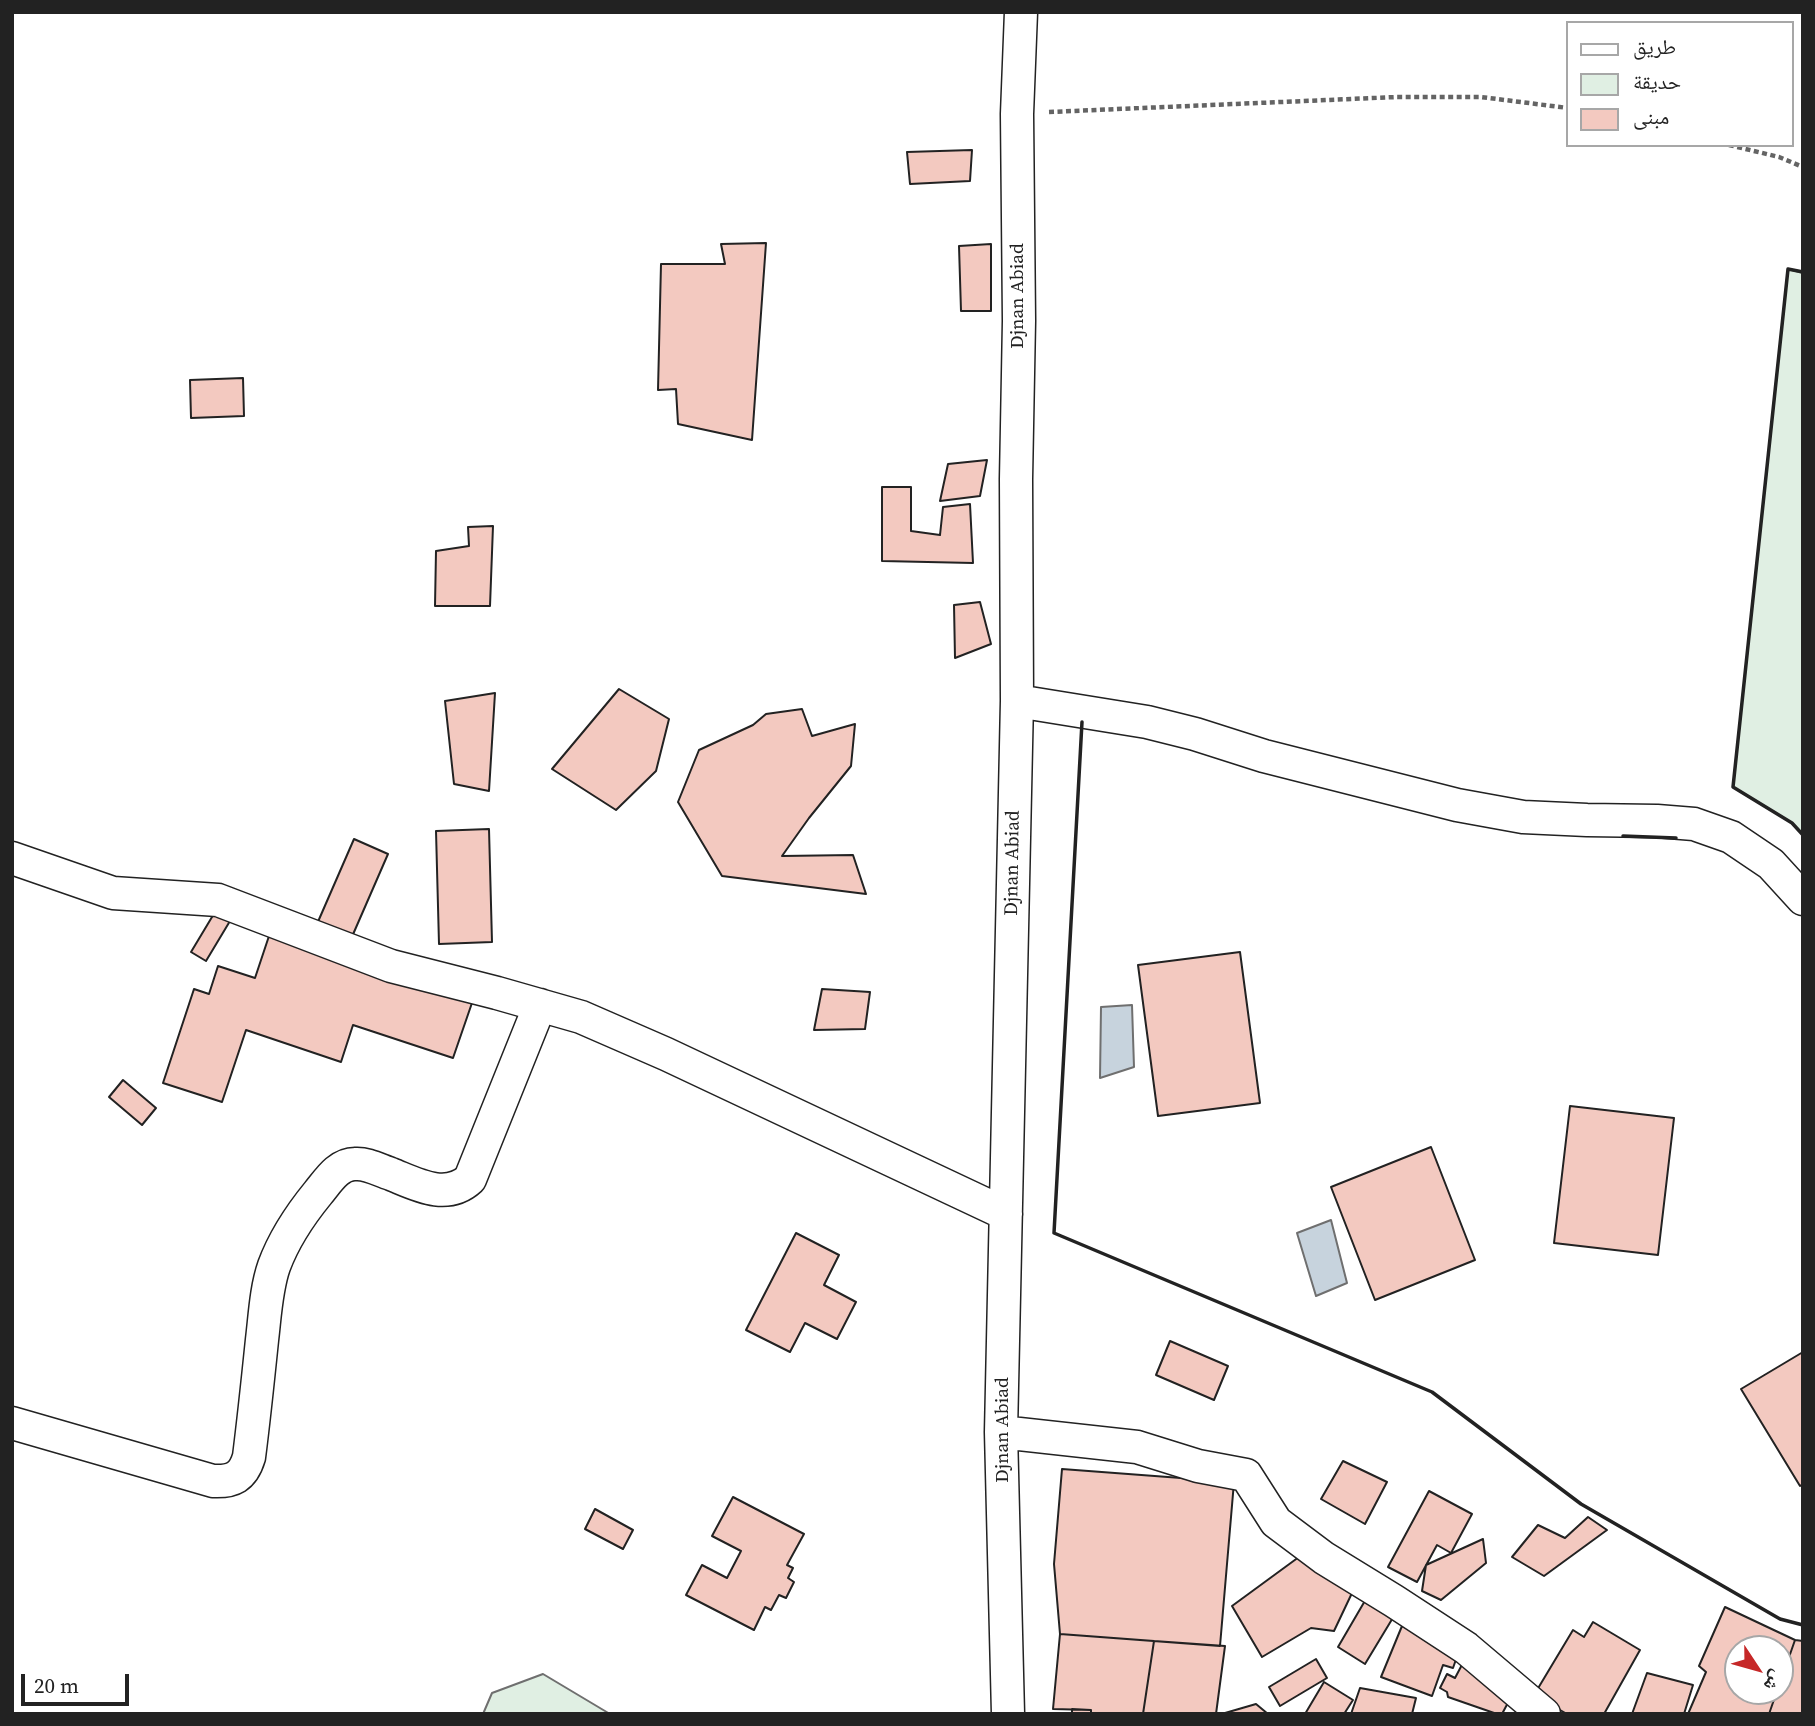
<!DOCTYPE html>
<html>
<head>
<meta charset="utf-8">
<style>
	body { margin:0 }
	#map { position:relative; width:1815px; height:1726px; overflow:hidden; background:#fff; font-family:"Source Serif 4","Noto Naskh Arabic",serif }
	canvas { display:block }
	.frame { position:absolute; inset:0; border:14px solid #222; pointer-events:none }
	.legend { position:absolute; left:1566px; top:21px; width:228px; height:126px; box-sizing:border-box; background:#fff; border:2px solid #a7a7a7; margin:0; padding:9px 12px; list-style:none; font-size:21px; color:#222 }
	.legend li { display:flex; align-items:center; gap:14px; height:35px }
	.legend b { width:35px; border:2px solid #a7a7a7 }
	.north { position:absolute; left:1724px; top:1635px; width:70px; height:70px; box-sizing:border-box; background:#fff; border:2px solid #a7a7a7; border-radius:50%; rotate:126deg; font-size:19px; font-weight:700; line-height:28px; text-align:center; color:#222 }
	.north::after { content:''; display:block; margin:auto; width:24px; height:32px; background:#c62828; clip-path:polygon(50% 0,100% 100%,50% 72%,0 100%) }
	.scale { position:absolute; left:21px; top:1674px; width:108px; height:32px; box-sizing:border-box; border:4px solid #222; border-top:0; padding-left:9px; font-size:21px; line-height:24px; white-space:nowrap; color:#222; -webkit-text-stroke:5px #fff; paint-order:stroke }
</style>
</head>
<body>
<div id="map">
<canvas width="1815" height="1726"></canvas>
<div class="frame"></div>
<ul class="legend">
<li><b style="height:9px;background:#fff"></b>طريق</li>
<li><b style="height:19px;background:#e0efe3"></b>حديقة</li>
<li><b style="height:19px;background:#f3c9c0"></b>مبنى</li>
</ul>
<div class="north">ش</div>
<div class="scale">20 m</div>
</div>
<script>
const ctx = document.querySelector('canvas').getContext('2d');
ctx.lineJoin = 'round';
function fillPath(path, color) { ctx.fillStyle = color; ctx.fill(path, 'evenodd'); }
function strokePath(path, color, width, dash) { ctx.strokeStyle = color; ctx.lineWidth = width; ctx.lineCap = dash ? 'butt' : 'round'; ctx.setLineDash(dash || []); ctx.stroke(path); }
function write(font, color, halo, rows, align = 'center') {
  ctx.font = font + ' "Source Serif 4",serif'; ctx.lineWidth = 5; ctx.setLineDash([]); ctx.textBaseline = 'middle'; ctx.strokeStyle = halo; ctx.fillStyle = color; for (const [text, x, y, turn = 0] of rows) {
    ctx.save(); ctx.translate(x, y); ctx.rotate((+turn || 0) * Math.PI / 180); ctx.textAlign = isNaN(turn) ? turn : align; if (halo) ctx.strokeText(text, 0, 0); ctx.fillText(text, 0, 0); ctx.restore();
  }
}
const green = new Path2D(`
	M1788,269l15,4v562l-11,-12 -59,-36z
	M543,1674l67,40h-127l9,-21z`);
const water = new Path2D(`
	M1132,1005l2,62 -34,11 1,-71z
	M1331,1220l16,63 -31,13 -19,-63z`);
const building = new Path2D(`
	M972,150l-2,31 -60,3 -3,-32z
	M766,243l-14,197 -74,-16 -2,-35 -18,1 3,-126h64l-4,-20z
	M991,244v67h-30l-2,-65z
	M243,378l1,38 -53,2 -1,-38z
	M987,460l-7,36 -40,5 8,-37z
	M882,487h29v44l29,4 3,-28 27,-3 3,59 -91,-2z
	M493,526l-3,80h-55l1,-55 33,-5 -1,-19z
	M980,602l11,42 -36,14 -1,-53z
	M619,689l50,30 -13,52 -40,39 -64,-41z
	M495,693l-6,98 -35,-7 -9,-83z
	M802,709l10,27 43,-12 -4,42 -42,52 -27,38 71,-1 13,39 -144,-18 -44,-74 21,-52 54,-25 13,-11z
	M489,829l3,113 -53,2 -3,-113z
	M354,839l34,15 -37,85 -34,-15z
	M215,912l15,9 -24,40 -15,-9z
	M270,933l203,67 -20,58 -100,-33 -12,37 -95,-32 -24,72 -59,-19 31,-94 15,5 9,-28 37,12z
	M1240,952l20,151 -102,13 -20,-151z
	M822,989l48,3 -5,37 -51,1z
	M123,1080l33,28 -14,17 -33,-28z
	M1570,1106l104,12 -16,137 -104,-12z
	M1431,1147l44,113 -100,40 -44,-113z
	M796,1233l43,22 -15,30 32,17 -19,37 -32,-16 -15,29 -44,-22z
	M1170,1341l58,25 -14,34 -58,-25z
	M1803,1352v132l-3,2 -59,-97z
	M1343,1461l44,21 -22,42 -44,-25z
	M1062,1469l172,13 -14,164 -160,-12 -6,-70z
	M1429,1491l43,23 -21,39 -14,-8 -20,37 -29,-15z
	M733,1497l71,37 -17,31 6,3 -5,10 6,4 -8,16 -7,-3 -8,15 -6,-3 -11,23 -68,-35 16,-30 25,13 14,-27 -29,-15z
	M595,1509l38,21 -10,19 -38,-20z
	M1588,1517l19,13 -63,46 -32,-19 26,-32 27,13z
	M1483,1539l3,24 -45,37 -19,-9 4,-26z
	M1303,1554l24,24 25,15 -18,38 -23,-3 -49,29 -30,-51z
	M1366,1599l28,17 -29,48 -27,-17z
	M1725,1607l70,33 -15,43v-34h-42v42h39l-8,23h-81l18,-42 -7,-6z
	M1593,1622l47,28 -36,64h-37l-33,-19 39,-65 11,7z
	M1402,1626l58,22 -7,20 -10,-3 -11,31 -51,-19z
	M1060,1634l94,7 -11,73h-52v-4l-38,-1z
	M1795,1640l8,1v73h-34l8,-23h3v-8z
	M1154,1641l71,5 -9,68h-73z
	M1316,1659l11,19 -47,28 -11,-19z
	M1465,1659l46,38 -9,17h-5l-49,-17 -1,-5 -7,-4 7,-14 8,4z
	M1647,1673l46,12 -9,29h-52z
	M1324,1682l29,18 -9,14h-39z
	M1360,1688l56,10 -4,16h-61z
	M1256,1704l12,10h-43v-1z
	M1072,1709l19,1v4h-19z`);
const path = new Path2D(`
	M1049,112l348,-15h84l87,11
	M1729,145l50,12 24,10`);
const minor = new Path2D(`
	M1017,701l130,21 48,12 69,22 193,49 66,12 64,3 70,1 37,3 37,13 40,27 32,35
	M12,858l101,35 105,7 173,66 106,27 84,24 85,37 340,160
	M12,1423l201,58c20,1 30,-4 36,-24 5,-39 9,-78 13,-117 3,-25 4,-51 12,-74 10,-27 26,-51 44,-73 10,-12 20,-29 37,-29 12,-1 24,6 36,10 25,10 55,27 79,5l70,-174
	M1001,1432l136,15 61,19 48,9 30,47 48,36 70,43 72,47 78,66
	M1008,1714l-7,-282 16,-731 -1,-222 3,-158 -2,-207 4,-102`);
const wall = new Path2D(`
	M1803,272l-15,-3 -55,518 59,36 11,12
	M1082,722l-28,511 378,159 149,112 199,115 23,6
	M1623,836l53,2`);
const streetNames = [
	["Djnan Abiad",1018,296,-90],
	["Djnan Abiad",1013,863,-89],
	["Djnan Abiad",1003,1430,-90]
];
fillPath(green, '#e0efe3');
strokePath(green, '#6f6f6f', 2);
fillPath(water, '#c7d3dd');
strokePath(water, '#6f6f6f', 2);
fillPath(building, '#f3c9c0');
strokePath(building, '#222', 2);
strokePath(minor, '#222', 35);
strokePath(path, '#646464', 4.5, [5, 3.5]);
strokePath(minor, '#fff', 32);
strokePath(wall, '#222', 3.5);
write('19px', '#222', '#fff', streetNames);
</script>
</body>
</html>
